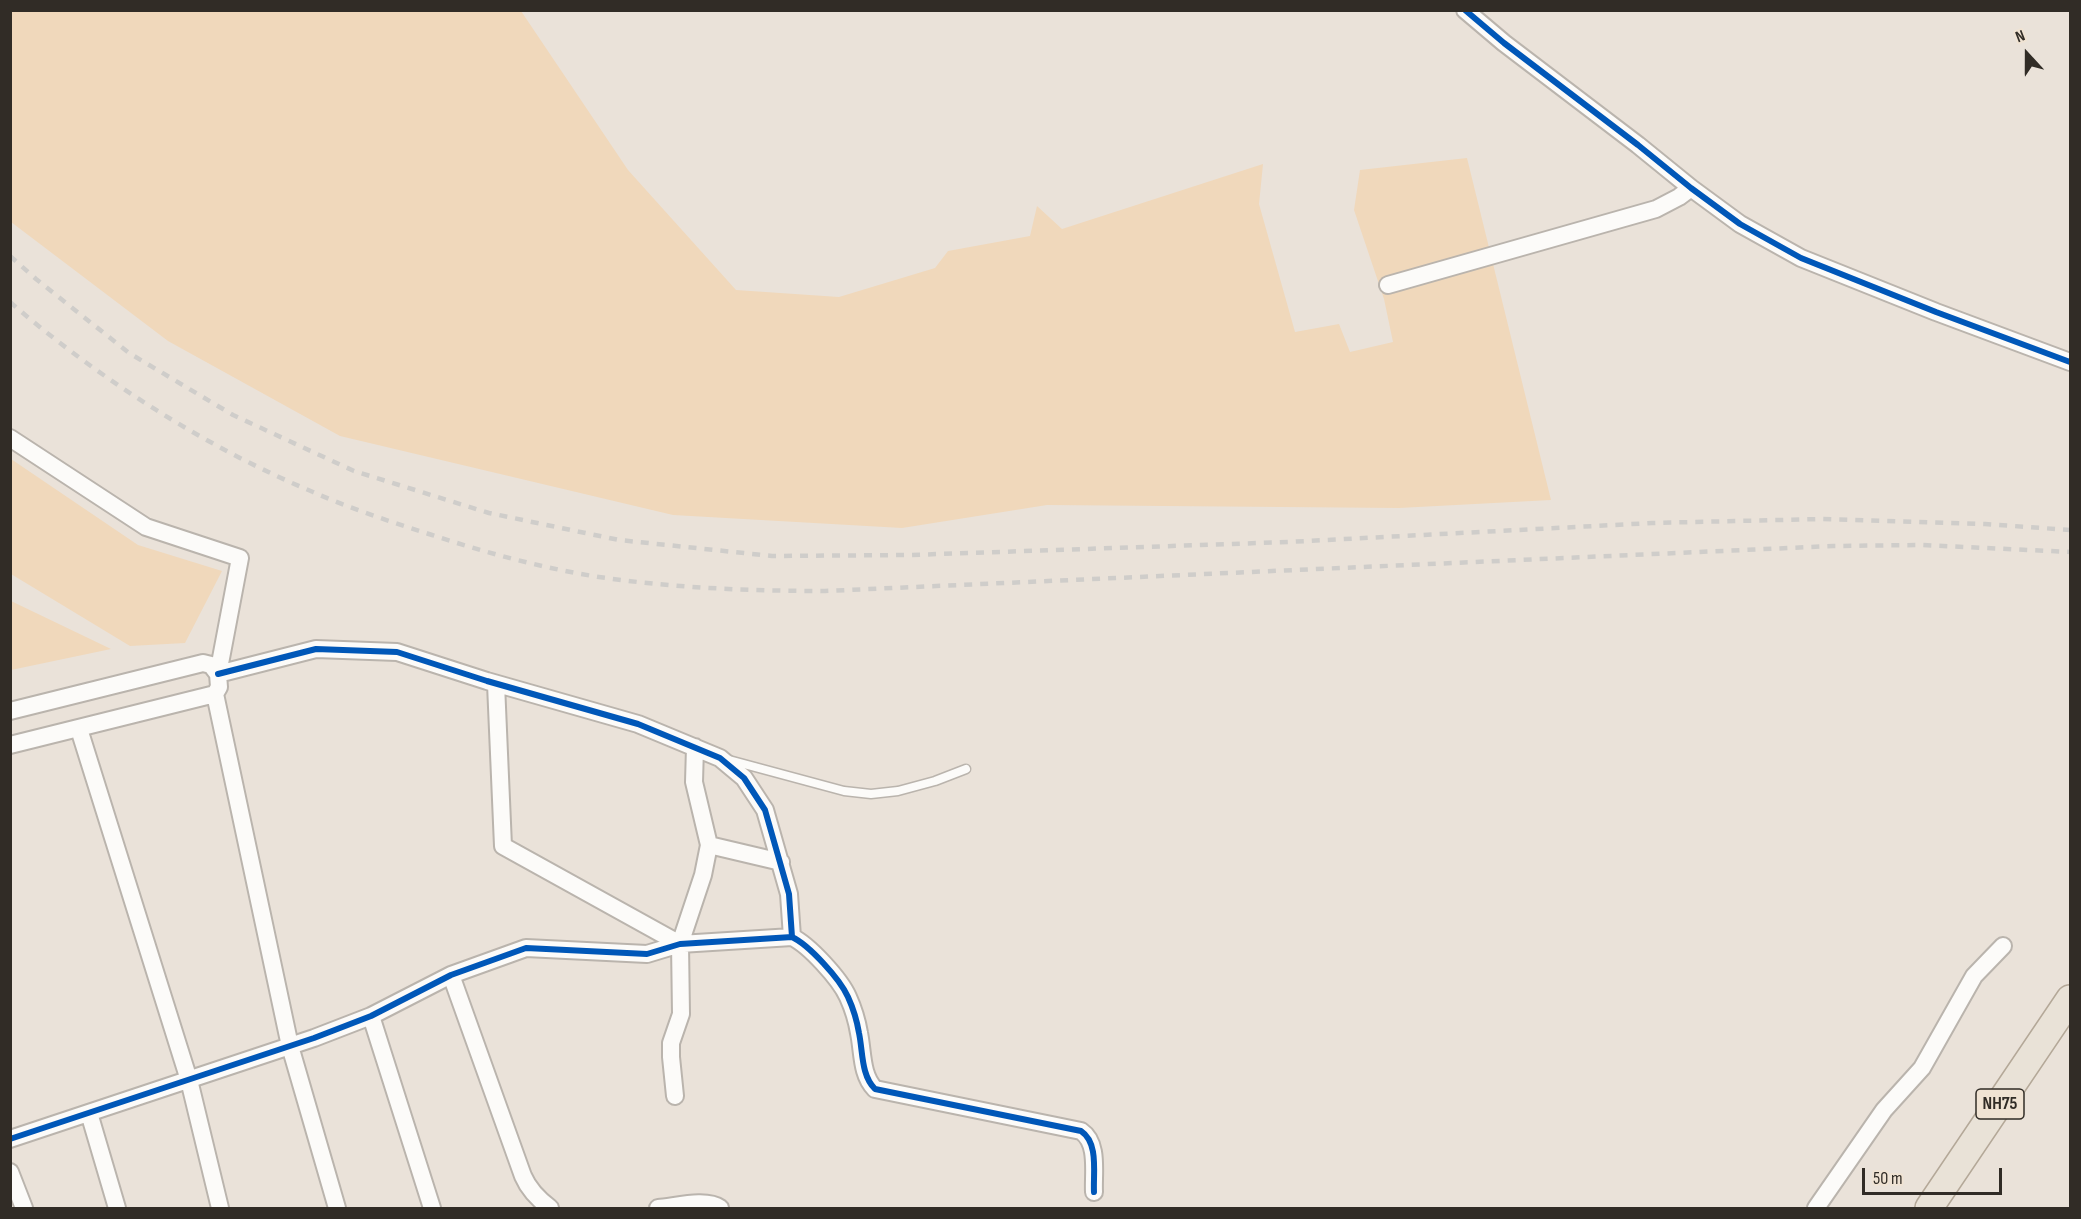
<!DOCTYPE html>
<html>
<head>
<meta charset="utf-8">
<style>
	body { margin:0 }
	#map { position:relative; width:2081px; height:1219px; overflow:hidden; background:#eae2d9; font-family:"Sofia Sans Condensed",sans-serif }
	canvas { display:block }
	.frame { position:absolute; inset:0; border:12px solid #312c26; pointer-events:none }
	.north { position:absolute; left:1997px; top:24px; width:60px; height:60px; -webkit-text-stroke:4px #f0e3d3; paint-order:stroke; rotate:339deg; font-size:16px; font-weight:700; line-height:24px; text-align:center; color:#312c26 }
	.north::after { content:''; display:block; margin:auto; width:21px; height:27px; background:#312c26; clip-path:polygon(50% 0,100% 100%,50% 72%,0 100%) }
	.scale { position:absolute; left:1862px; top:1168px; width:140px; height:27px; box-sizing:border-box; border:3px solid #312c26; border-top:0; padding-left:8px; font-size:18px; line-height:21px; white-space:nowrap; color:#312c26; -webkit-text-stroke:4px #f0e3d3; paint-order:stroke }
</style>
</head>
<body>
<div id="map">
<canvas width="2081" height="1219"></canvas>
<div class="frame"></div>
<div class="north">N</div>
<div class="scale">50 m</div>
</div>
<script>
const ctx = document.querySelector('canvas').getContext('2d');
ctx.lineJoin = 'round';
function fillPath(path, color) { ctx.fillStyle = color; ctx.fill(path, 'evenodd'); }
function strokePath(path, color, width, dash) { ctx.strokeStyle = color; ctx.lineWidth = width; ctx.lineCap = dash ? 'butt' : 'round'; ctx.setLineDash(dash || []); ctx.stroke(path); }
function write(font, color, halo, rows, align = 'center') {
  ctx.font = font + ' "Sofia Sans Condensed",sans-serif'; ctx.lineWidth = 4.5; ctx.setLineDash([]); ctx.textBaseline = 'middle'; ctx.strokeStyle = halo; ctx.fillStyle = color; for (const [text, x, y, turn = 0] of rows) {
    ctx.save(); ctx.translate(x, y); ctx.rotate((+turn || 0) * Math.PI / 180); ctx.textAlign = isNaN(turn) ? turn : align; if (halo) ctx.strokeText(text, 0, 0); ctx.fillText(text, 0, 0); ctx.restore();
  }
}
const green = new Path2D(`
	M10,11h511l107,159 108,120 103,7 96,-29 13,-17 82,-15 7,-30 25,23 201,-65 -4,40 36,128 44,-8 11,28 43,-10 -9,-43 -30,-89 6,-40 107,-12 84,342 -152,8 -352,-3 -145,23 -229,-13 -333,-79 -172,-95 -157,-119z
	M11,459l127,86 84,26 -37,72 -55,3 -119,-72z
	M10,601h1l100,48 -100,21z`);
const service = new Path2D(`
	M729,760l115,31 27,3 27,-3 37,-10 31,-12`);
const minor = new Path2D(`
	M1465,10l39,33 134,102 53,43 49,36 61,34 135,54 134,50
	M1388,285l268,-76 23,-12 12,-9
	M10,438l136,89 94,31 -22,116 1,13 -4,7 -205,51
	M218,674l98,-25 81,3 90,29 151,43 82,34 24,20 21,32 24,84 3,43
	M496,684l7,162 177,98
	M215,694l75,352 47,162
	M10,711l193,-48 8,2 7,9
	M79,729l110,351 31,128
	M709,845l72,17
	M451,975l72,201c6,14 15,23 27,32
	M371,1016l61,192
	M675,1096l-4,-39v-14l10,-29 -1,-70 23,-69 6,-30 -15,-63 1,-35
	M89,1113l28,95
	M10,1139l304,-101 57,-22 80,-41 75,-27 121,6 33,-10 112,-7c17,8 48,42 56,60 5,11 9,24 11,36 4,19 2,42 16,56l206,42c18,12 12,42 13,61
	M10,1172l14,36
	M658,1208c16,-1 48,-10 62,0
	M1816,1208l68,-98 38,-42 52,-92 29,-30`);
const trunk = new Path2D(`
	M1929,1208l141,-209`);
const rail = new Path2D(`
	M10,256l26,23 93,74 104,62 121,56 135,42 130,27 153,16 138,-1 378,-13 364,-19 171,-4 162,5 85,6
	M10,302c86,75 197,146 303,190 38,17 79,30 119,43 55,18 110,33 167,42 75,11 151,14 226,14l1008,-45 89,-1 148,7`);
const cycleway = new Path2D(`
	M1465,10l39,33 134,102 53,43 49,36 61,34 135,54 134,50
	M218,674l98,-25 81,3 90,29 151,43 82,34 24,20 21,32 24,84 3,43
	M10,1139l304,-101 57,-22 80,-41 75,-27 121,6 33,-10 112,-7c17,8 48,42 56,60 5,11 9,24 11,36 4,19 2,42 16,56l206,42c18,12 12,42 13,61`);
const shields = [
	[2000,1104,48]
];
const shieldNames = [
	["NH75",2000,1104]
];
fillPath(green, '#f0d8bb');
strokePath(service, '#bab4ad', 11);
strokePath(minor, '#bab4ad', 20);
strokePath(trunk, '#b4a898', 30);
strokePath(service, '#fcfbf9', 8);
strokePath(minor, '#fcfbf9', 16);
strokePath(trunk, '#e9e2d7', 27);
strokePath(rail, '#cfcdca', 4.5, [8, 8]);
strokePath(cycleway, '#0057b8', 6);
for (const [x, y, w] of shields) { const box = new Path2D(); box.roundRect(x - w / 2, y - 15, w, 30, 4.5); ctx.fillStyle = '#f0e3d3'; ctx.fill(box); strokePath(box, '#312c26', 1.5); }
write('bold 18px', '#312c26', null, shieldNames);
</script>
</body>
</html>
